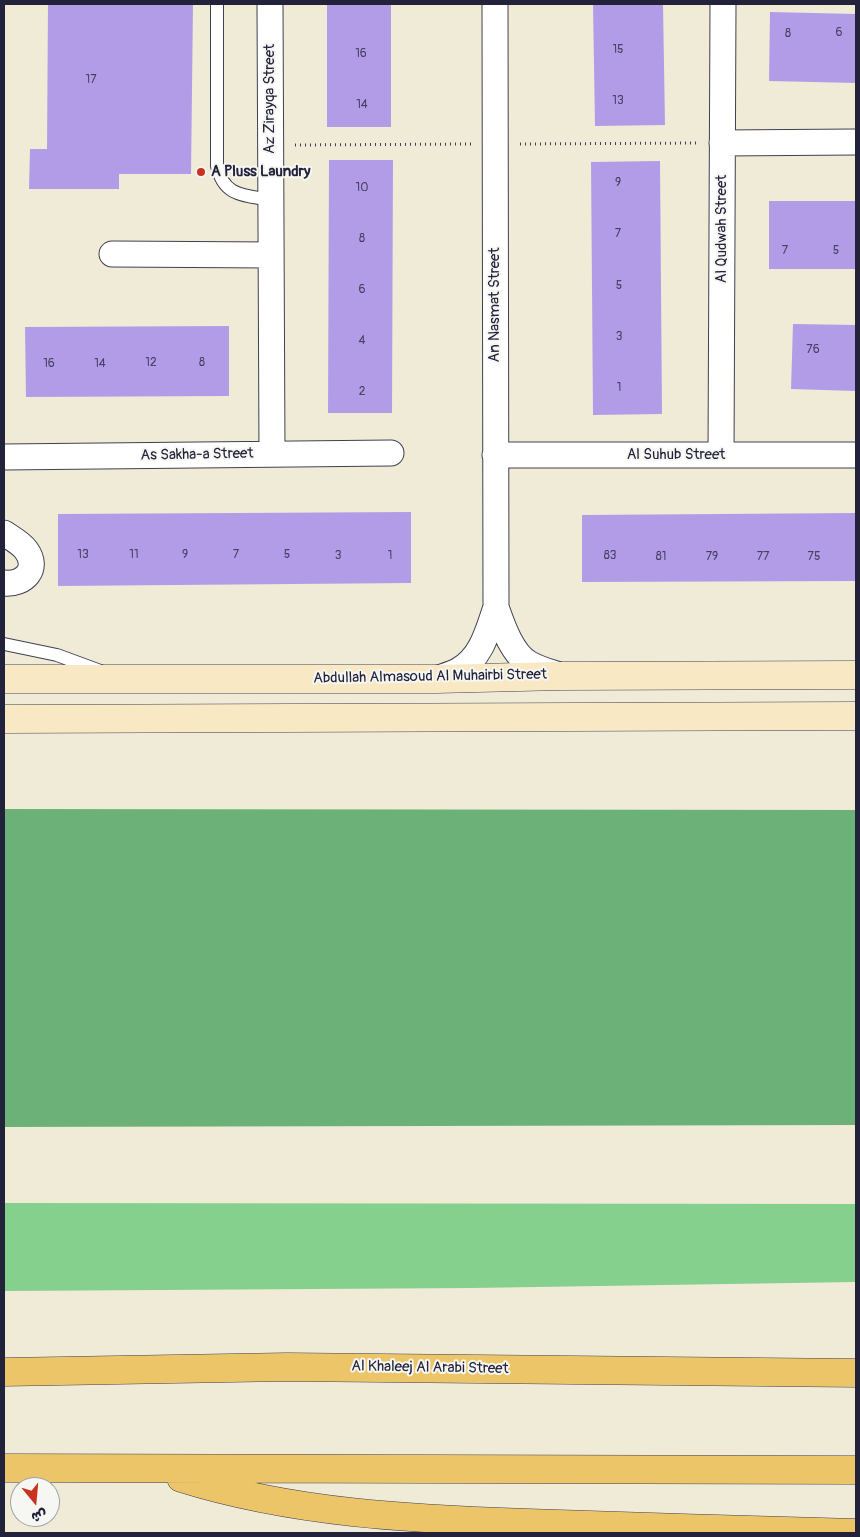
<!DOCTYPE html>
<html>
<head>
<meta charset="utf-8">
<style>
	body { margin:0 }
	#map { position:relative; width:860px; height:1537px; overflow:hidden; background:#f0ebd7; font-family:Pangolin,"Playpen Sans Arabic",sans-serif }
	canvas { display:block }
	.frame { position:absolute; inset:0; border:5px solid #22223b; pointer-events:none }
	.north { position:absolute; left:10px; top:1477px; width:50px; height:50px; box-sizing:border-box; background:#f6f6f2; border:1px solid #a1a1a9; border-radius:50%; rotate:163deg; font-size:14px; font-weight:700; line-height:20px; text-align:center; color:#22223b }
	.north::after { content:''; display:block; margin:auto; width:18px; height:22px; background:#c8321e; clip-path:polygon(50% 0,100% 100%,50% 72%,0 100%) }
</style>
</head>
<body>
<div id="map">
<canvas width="860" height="1537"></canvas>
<div class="frame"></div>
<div class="north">ش</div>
</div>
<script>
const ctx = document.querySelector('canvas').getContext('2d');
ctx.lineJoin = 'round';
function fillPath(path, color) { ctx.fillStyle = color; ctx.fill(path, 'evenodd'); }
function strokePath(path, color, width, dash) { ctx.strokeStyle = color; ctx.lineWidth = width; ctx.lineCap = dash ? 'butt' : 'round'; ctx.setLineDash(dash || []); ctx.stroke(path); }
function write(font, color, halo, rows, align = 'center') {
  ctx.font = font + ' Pangolin,sans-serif'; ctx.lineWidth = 4; ctx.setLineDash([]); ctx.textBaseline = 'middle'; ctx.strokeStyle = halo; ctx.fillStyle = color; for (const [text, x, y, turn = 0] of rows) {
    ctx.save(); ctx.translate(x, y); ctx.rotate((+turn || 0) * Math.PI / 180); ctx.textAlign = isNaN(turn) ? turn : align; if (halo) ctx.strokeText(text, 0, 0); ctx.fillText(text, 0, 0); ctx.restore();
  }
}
const green = new Path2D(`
	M4,1203l852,1v78l-384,6 -468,3z`);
const forest = new Path2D(`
	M4,809l852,1v315l-852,2z`);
const building = new Path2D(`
	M48,4h145l-2,170h-72v15h-90l1,-40h17z
	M327,4h64v123h-64z
	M593,4h70l2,121 -70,1z
	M770,12l86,2v69l-87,-2z
	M329,160h64l-1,253h-64z
	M660,161l2,253 -69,1 -2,-253z
	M769,201h87v68h-87z
	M793,324l63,1v66l-65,-2z
	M229,326v70l-203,1 -1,-70z
	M411,512v71l-353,3v-72z
	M856,513v68l-274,1v-67z`);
const path = new Path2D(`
	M520,144l179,-1
	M295,145l177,-1`);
const lane = new Path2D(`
	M217,4v162c7,31 27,29 54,34
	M4,644l53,11 46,17`);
const street = new Path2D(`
	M270,4l2,450
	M495,4l1,603c6,17 16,48 34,57 9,5 20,8 29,11
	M722,143l134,-1
	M112,254l159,1
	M495,455h361
	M721,455l2,-451
	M4,457l387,-4
	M4,533c7,5 17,10 22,17 14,19 -2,35 -22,33
	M436,679c8,-3 16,-5 23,-9 23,-13 29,-40 37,-63`);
const secondary = new Path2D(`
	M4,679h432l125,-3 295,-1
	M4,719l852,-3`);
const highway = new Path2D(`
	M4,1372l283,-5 569,6
	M4,1468l852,2
	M181,1478c111,35 231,41 347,45 109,4 219,7 328,10`);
const markers = [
	[201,172,5,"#c8321e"]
];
const numberNames = [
	["6",839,33],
	["8",788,34],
	["15",618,50],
	["16",361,54],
	["17",91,80],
	["13",618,101],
	["14",362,105],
	["9",618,183],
	["10",362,188],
	["7",618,234],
	["8",362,239],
	["7",785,251],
	["5",836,251],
	["5",619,286],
	["6",362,290],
	["3",619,337],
	["4",362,341],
	["76",813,350],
	["12",151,363],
	["8",202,363],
	["16",49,364],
	["14",100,364],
	["1",619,388],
	["2",362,392],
	["13",83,555],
	["11",134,555],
	["9",185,555],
	["7",236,555],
	["5",287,555],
	["3",338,556],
	["1",390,556],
	["83",610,556],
	["81",661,557],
	["79",712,557],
	["77",763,557],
	["75",814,557]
];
const streetNames = [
	["Az Zirayqa Street",270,99,-90],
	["Al Qudwah Street",722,229,-90],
	["An Nasmat Street",495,305,-90],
	["As Sakha-a Street",197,455,-1],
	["Al Suhub Street",676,455],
	["Abdullah Almasoud Al Muhairbi Street",430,677,-1],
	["Al Khaleej Al Arabi Street",430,1368,1]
];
const poiNames = [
	["A Pluss Laundry",211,172]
];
fillPath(green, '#85d08d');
fillPath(forest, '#6cb278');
fillPath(building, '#b39ce7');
strokePath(lane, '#414052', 14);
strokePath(street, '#414052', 27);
strokePath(secondary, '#414052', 29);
strokePath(highway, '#414052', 29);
strokePath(path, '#414052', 3, [1, 4]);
strokePath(lane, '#fff', 12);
strokePath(street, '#fff', 25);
strokePath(secondary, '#f8e8c3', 28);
strokePath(highway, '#edc569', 28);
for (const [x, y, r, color] of markers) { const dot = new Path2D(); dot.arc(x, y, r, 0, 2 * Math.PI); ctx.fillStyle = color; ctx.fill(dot); strokePath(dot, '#f6f6f2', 2); }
write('12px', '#464066', null, numberNames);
write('15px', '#22223b', '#f6f6f2', streetNames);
write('bold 15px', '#22223b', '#f6f6f2', poiNames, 'left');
</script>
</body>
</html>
